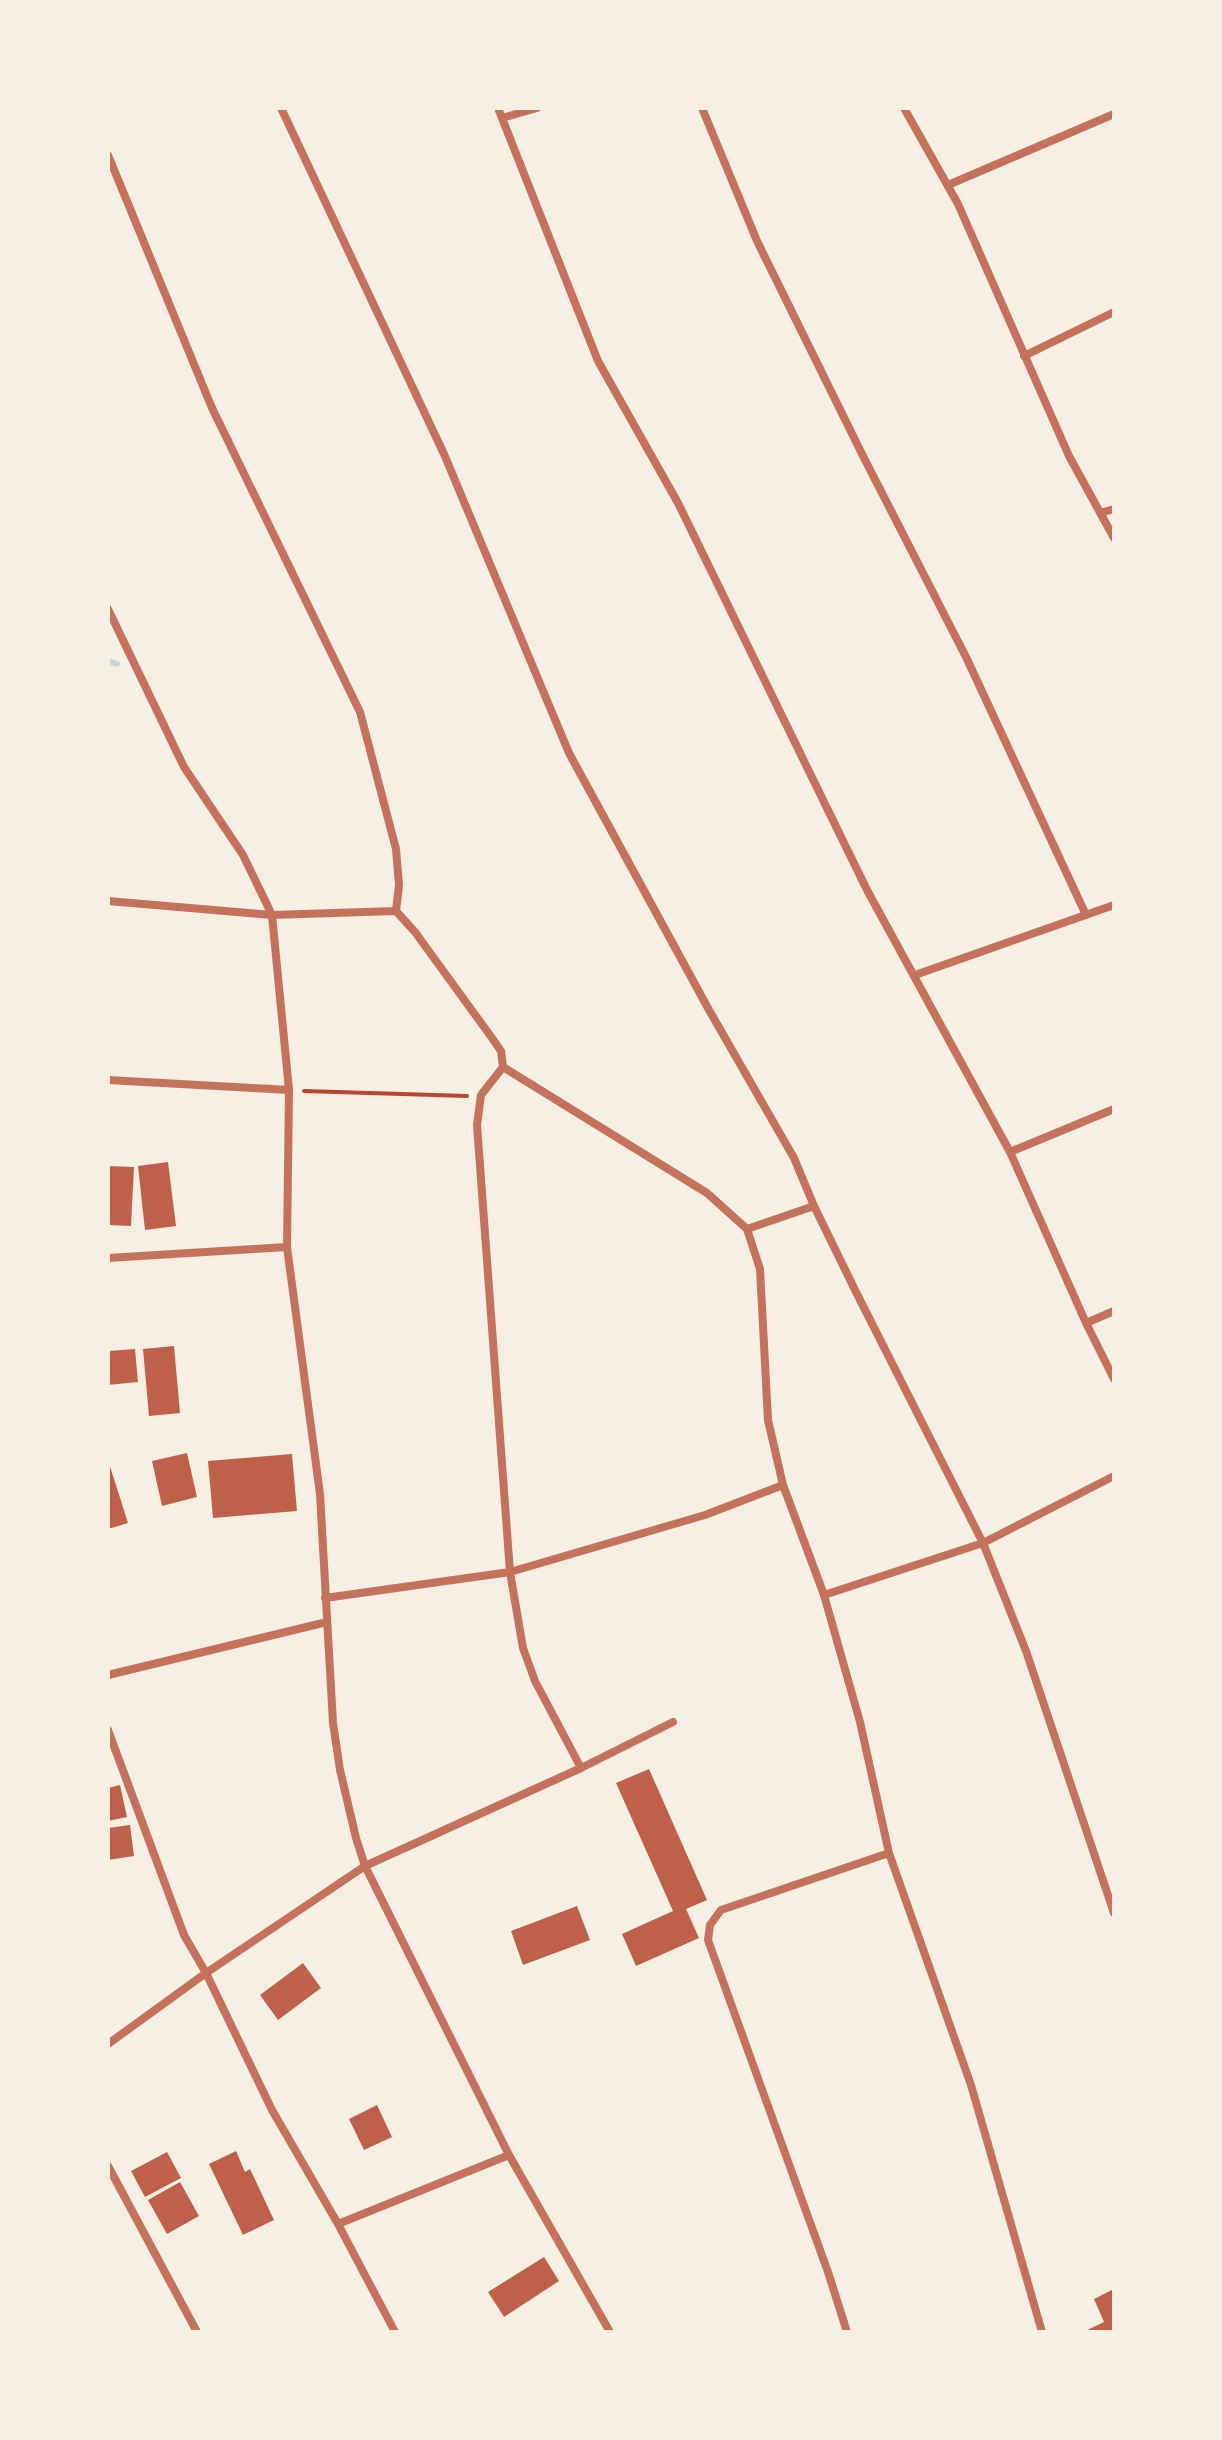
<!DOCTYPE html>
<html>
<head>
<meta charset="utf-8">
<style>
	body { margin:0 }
	#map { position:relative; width:1222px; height:2440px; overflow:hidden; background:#f6efe4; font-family:Figtree,sans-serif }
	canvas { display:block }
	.frame { position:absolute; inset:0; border:110px solid #f6efe4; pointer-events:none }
</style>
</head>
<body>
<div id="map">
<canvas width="1222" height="2440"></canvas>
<div class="frame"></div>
</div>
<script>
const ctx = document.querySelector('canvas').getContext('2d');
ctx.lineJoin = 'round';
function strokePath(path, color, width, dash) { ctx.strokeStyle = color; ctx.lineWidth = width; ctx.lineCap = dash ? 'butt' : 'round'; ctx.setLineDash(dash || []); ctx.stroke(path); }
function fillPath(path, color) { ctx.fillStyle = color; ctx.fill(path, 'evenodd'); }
const stream = new Path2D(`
	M108,661l9,3`);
const building = new Path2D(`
	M168,1162l8,64 -31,4 -7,-64z
	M108,1166l26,1 -3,59 -23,-1z
	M174,1346l6,67 -31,3 -6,-67z
	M135,1349l3,33 -30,3v-34z
	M187,1453l10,44 -35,9 -10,-45z
	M292,1454l5,57 -84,7 -5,-57z
	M108,1460l20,63 -20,6z
	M649,1769l58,131 -21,9 13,29 -63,28 -14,-32 51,-23 -57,-128z
	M120,1785l7,32 -19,4v-33z
	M130,1825l4,31 -26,4v-32z
	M577,1906l13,34 -67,25 -12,-34z
	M303,1963l18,25 -43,32 -18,-25z
	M377,2105l15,32 -28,13 -15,-31z
	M236,2151l9,21 5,-3 24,51 -31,15 -34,-71z
	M167,2152l14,26 -36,19 -14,-26z
	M180,2182l19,34 -32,18 -19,-34z
	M544,2257l15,24 -55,36 -16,-25z
	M1114,2289v43h-31l21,-10 -10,-23z`);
const path = new Path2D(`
	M304,1091l163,5`);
const minor = new Path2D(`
	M281,108l163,346 125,299 140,257 85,148 20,48 41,84 128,253 43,108 88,262
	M498,108l100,253 80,142 189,387 143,262 76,171 28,56
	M702,108l55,133 106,215 103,201 120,258
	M904,108l54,96 111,252 45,82
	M502,118l35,-10
	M108,155l104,253 148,304 36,137 3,36 -3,26
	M948,185l166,-71
	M1024,356l90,-44
	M1100,513l14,-4
	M108,609l76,158 59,88 29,60 17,175 -2,157 33,247 13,229 7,47 16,68 9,28 144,289 101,177
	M108,901l164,14 124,-4 19,21 77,106 9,13 2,16 204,126 40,36 67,-23
	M915,975l199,-70
	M503,1067l-22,28 -4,30 33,447 13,76 12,33 46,87
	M108,1080l181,10
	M1010,1152l104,-43
	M747,1229l13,40 8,151 15,65 41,110 36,127 29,131 82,232 71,247
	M108,1258l179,-11
	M1086,1323l28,-12
	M824,1595l159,-52 131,-67
	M325,1598l185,-26 195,-57 78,-30
	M108,1675l219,-53
	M108,1730l76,205 22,38 66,137 66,114 57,108
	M108,2044l98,-71 159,-107 216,-98 92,-46
	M108,2166l89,166
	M338,2224l171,-69
	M847,2332l-19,-60 -120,-332 2,-15 11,-15 168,-57`);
strokePath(stream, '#c9d6d2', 6);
fillPath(building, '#bf614a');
strokePath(path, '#b5482f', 4);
strokePath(minor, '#c5725c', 8);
</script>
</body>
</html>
